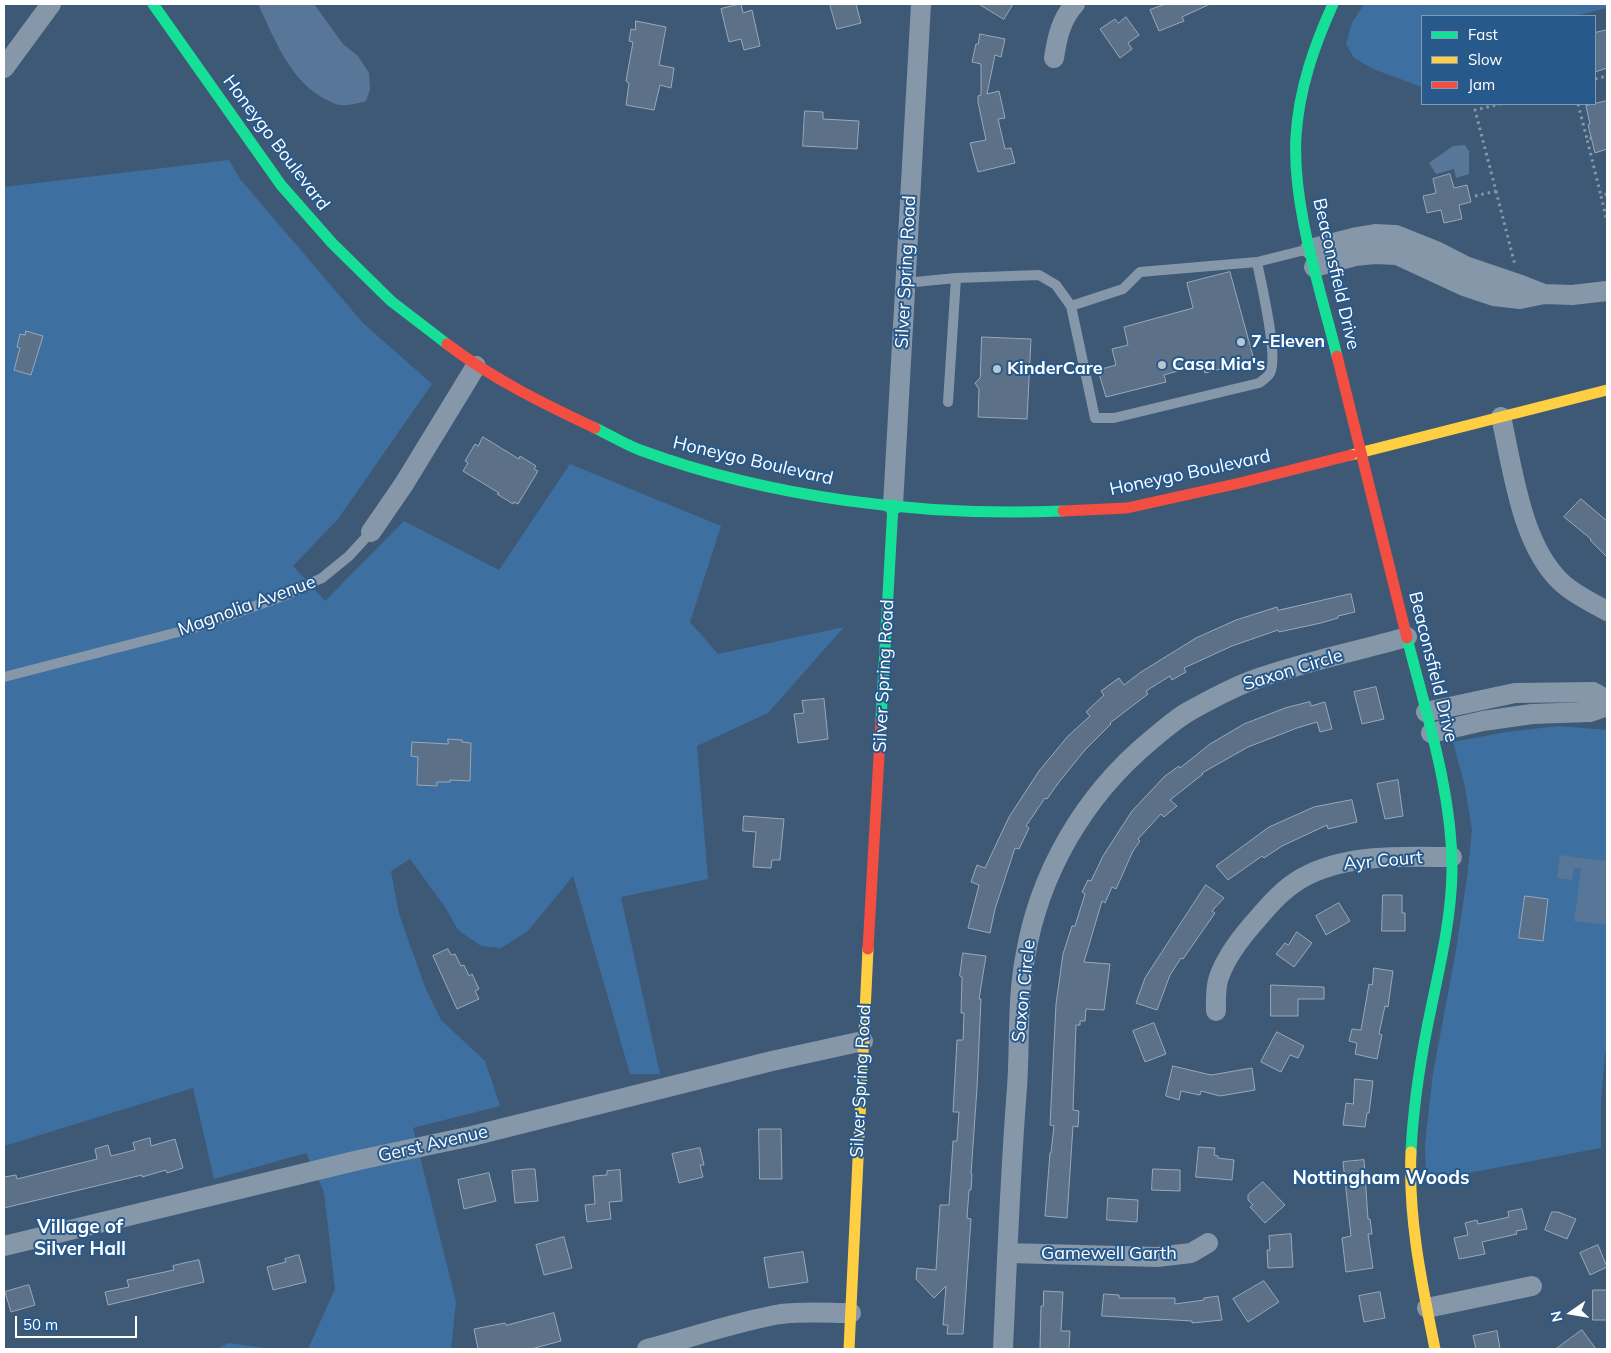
<!DOCTYPE html>
<html>
<head>
<meta charset="utf-8">
<style>
	body { margin:0 }
	#map { position:relative; width:1611px; height:1353px; overflow:hidden; background:#3e5975; font-family:Mulish,sans-serif }
	canvas { display:block }
	.frame { position:absolute; inset:0; border:5px solid #fff; pointer-events:none }
	.legend { position:absolute; left:1421px; top:15px; width:175px; height:90px; box-sizing:border-box; background:#28598b; border:1px solid #7e9bb9; margin:0; padding:6px 9px; list-style:none; font-size:15px; color:#fff }
	.legend li { display:flex; align-items:center; gap:10px; height:25px }
	.legend b { width:25px; border:1px solid #7e9bb9 }
	.north { position:absolute; left:1546px; top:1288px; width:50px; height:50px; -webkit-text-stroke:4px #28598b; paint-order:stroke; rotate:257deg; font-size:14px; font-weight:700; line-height:20px; text-align:center; color:#fff }
	.north::after { content:''; display:block; margin:auto; width:18px; height:22px; background:#fff; clip-path:polygon(50% 0,100% 100%,50% 72%,0 100%) }
	.scale { position:absolute; left:15px; top:1316px; width:122px; height:22px; box-sizing:border-box; border:2px solid #fff; border-top:0; padding-left:6px; font-size:15px; line-height:18px; white-space:nowrap; color:#fff; -webkit-text-stroke:4px #28598b; paint-order:stroke }
</style>
</head>
<body>
<div id="map">
<canvas width="1611" height="1353"></canvas>
<div class="frame"></div>
<ul class="legend">
<li><b style="height:6px;background:#16e098"></b>Fast</li>
<li><b style="height:6px;background:#ffcf43"></b>Slow</li>
<li><b style="height:6px;background:#f24e42"></b>Jam</li>
</ul>
<div class="north">N</div>
<div class="scale">50 m</div>
</div>
<script>
const ctx = document.querySelector('canvas').getContext('2d');
ctx.lineJoin = 'round';
function fillPath(path, color) { ctx.fillStyle = color; ctx.fill(path, 'evenodd'); }
function strokePath(path, color, width, dash) { ctx.strokeStyle = color; ctx.lineWidth = width; ctx.lineCap = dash ? 'butt' : 'round'; ctx.setLineDash(dash || []); ctx.stroke(path); }
function write(font, color, halo, rows, align = 'center') {
  ctx.font = font + ' Mulish,sans-serif'; ctx.lineWidth = 4; ctx.setLineDash([]); ctx.textBaseline = 'middle'; ctx.strokeStyle = halo; ctx.fillStyle = color; for (const [text, x, y, turn = 0] of rows) {
    ctx.save(); ctx.translate(x, y); ctx.rotate((+turn || 0) * Math.PI / 180); ctx.textAlign = isNaN(turn) ? turn : align; if (halo) ctx.strokeText(text, 0, 0); ctx.fillText(text, 0, 0); ctx.restore();
  }
}
const green = new Path2D(`
	M1364,4h243v4l-32,8h-153v71l-49,-18 -19,-11 -8,-14 6,-21z
	M229,160l11,19 123,144 69,61 -94,135 -45,47 32,35 79,-80 95,49 71,-106 151,62 -31,96 28,32 126,-27 -76,86 -71,33 11,133 -87,18 39,177h-30l-57,-198 -45,55 -27,17 -20,-2 -23,-16 -13,-23 -35,-48 -19,12 8,43 26,73 16,33 44,41 15,45 -87,22 43,174 -5,47h-143l27,-60 -11,-97 -18,-39 -92,26 -21,-91 -189,58v-959z
	M1558,726l49,4v318l-2,6 -4,48v46l-175,33 -1,-37 8,-71 22,-117 12,-78 5,-48 -7,-43 -12,-45 53,-10z
	M228,1343l45,6h-55z`);
const water = new Path2D(`
	M258,4h56l29,40 15,12 11,17 1,17 -4,11c-8,2 -17,5 -26,4 -4,0 -8,-3 -11,-4 -38,-17 -54,-61 -71,-97z
	M1465,145l4,6v23l-13,4 -2,-9 -18,5 -7,-11 24,-17z
	M1560,855l47,6v64l-33,-4 7,-52 -7,-1 -2,12 -15,-2z`);
const building = new Path2D(`
	M741,4l2,9 9,-3 8,36 -16,4 -3,-11 -12,3 -8,-33z
	M830,4h26l5,19 -24,6z
	M979,4h34l-9,15z
	M1166,4h44l-28,13 2,4 -25,10 -9,-21z
	M1126,17l13,18 -11,8 4,6 -12,9 -20,-29 15,-10 3,4z
	M636,21l30,6 -7,38 15,3 -3,20 -11,-3 -6,25 -28,-5 3,-22 -3,-2 7,-39 -4,-1 2,-12 4,1z
	M1607,30v38l-12,4v-39z
	M980,34l25,5 -4,18 -6,-2 -8,39 12,-3 6,27 -7,1 7,30 6,-1 4,15 -37,9 -8,-29 16,-3 -8,-38v-6l3,-1v-31l-9,-2 4,-18h2z
	M1607,101v48l-12,4 -7,-28 2,-1 -4,-18z
	M805,111l18,1v7l36,2 -2,28 -54,-3z
	M1450,174l4,14 13,-3 4,17 -12,3 3,14 -18,4 -3,-13 -14,3 -4,-17 13,-3 -3,-14z
	M1230,272l24,88 -49,13 -3,-9 -38,11 2,7 -60,15 -8,-27 18,-5 -4,-16 16,-4 -4,-18 69,-19 -6,-25z
	M26,331l17,5 -12,39 -17,-5 6,-22 -3,-1 3,-13 5,1z
	M982,337l49,2 -4,80 -49,-2 1,-28 -4,-6 5,-5z
	M483,437l36,22 1,-3 16,10 -2,3 4,2 -20,33 -4,-2 -1,2 -16,-10 2,-1 -36,-22 5,-8 -3,-2 10,-17 3,2z
	M1581,499l26,22v36l-17,-17 1,-1 -27,-22z
	M1351,594l4,18 -17,4v2l-17,5 -42,9 -1,-2 -46,16 -48,22 2,4 -14,8 -2,-4 -24,15 2,3 -38,29 1,1 -26,26 -26,32 -12,17 -2,-1 -19,28 3,2 -10,21 -4,-1 -20,61 -5,24 -22,-5 11,-43 -8,-3 6,-17 8,3 24,-51 30,-46 29,-35 22,-20 -4,-4 18,-17 -3,-4 18,-13 5,7 17,-13 55,-34 40,-18 41,-13 1,3z
	M1376,687l8,32 -22,5 -8,-32z
	M824,699l4,40 -30,4 -4,-29 10,-1 -2,-12z
	M1310,702l1,4 14,-4 7,27 -12,3 -3,-10 -20,6 -49,19 -46,26 1,1 -33,26 7,6 -13,11 -3,-3 -23,25 2,2 -7,10 -17,38 -4,-2 -7,16 -3,-2 -18,61 26,2 -6,46 -18,-1 -1,12h-5v4h-4l-3,85 6,1 -1,16 -5,-1 -6,92 -22,-2 5,-63h1l3,-27 -4,-1 6,-121 7,-50 9,-28h3l10,-32 -3,-2 6,-12 3,1 12,-25 29,-45 33,-35 14,-10 1,2 30,-24 34,-20 41,-16z
	M448,739l14,1v2l9,1 -1,38 -20,-1v2h-13v4l-20,-1 1,-28 -7,-1 1,-14 36,2z
	M1398,780l5,36 -18,3 -8,-35z
	M1352,800l5,22 -29,7 -1,-4 -45,21 -18,12 -2,-2 -34,24 -12,-14 53,-39 45,-20z
	M744,816l40,3 -4,41h-8l-1,8 -18,-1 3,-35 -13,-1z
	M1206,885l18,13 -12,13 3,2 -32,46 -2,-1 -11,17 -13,35 -21,-7 9,-25z
	M1383,895h19v18h3v18h-23z
	M1525,896l23,3 -5,42 -24,-3z
	M1339,903l11,18 -24,14 -10,-19z
	M1297,932l15,11 -18,24 -18,-13 9,-11 3,2z
	M448,949l3,6 4,-1 6,12 3,-1 5,11 3,-2 7,15 -4,2 4,8 -22,10 -24,-53z
	M963,953l23,3 -7,43h2l-4,89 -6,86h1l-1,16h-2l-2,28 4,1 -8,115h-16l1,-9h-5l3,-39 -12,12 -18,-19 1,-11 19,2 4,-65h9l4,-64h4l2,-29h-6l4,-72h6l1,-27h-3l1,-36 -2,-1z
	M1374,968l19,3 -5,36 -3,-1 -6,28 3,1 -5,24 -22,-5 2,-11 -8,-2 3,-12 9,1 8,-46 3,1z
	M1271,985l53,2v12h-26v17h-27z
	M1154,1023l12,31 -21,8 -12,-31z
	M1277,1032l27,14 -6,12 -8,-3 -9,17 -20,-10z
	M1173,1066l38,9 41,-7 3,22 -35,6 -19,-5 -1,4 -19,-4 -2,9 -13,-4z
	M1355,1079l18,2 -4,32h-2l-2,14 -22,-2 3,-22 7,1z
	M759,1129h22l1,50h-22z
	M150,1138l1,8 24,-7 8,29 -16,5 -1,-3 -24,7v-2l-138,33v-31l12,-2 1,4 80,-20 -2,-10 13,-4 3,11 24,-6 -2,-7z
	M1199,1147l16,1 -1,7 4,1v2l16,2 -2,20 -36,-3z
	M700,1148l4,17h-4l3,12 -24,6 -7,-29z
	M1364,1160l4,59h2l2,15h-4l5,34 -27,4 -4,-34 9,-2 -8,-74z
	M528,1169h7l3,32 -23,2 -3,-32z
	M1153,1169l27,1v21l-28,-1z
	M620,1170l2,31 -13,1 2,17 -24,3 -2,-17 10,-1 -2,-28 14,-1v-4z
	M489,1173l7,28 -32,8 -6,-29z
	M1263,1182l22,23 -20,18 -15,-16 3,-2 -5,-5v-5z
	M1108,1198l30,2 -1,22 -30,-2z
	M1522,1209l5,20 -11,2 1,3 -35,8 3,12 -26,5 -5,-21 14,-3 -3,-12 12,-3 1,4 31,-7 -1,-5z
	M1552,1212h6l18,7 -9,20 -22,-9z
	M1291,1234l2,33 -25,1 -1,-18h3l-1,-14z
	M564,1237l8,31 -28,7 -8,-30z
	M1598,1245l9,22 -17,8 -10,-22z
	M803,1252l5,30 -39,6 -5,-30z
	M299,1255l7,27 -33,8 -6,-23 19,-5 -1,-3z
	M199,1260l5,22 -96,23 -3,-13 24,-5 -2,-7 47,-10 -1,-4z
	M1264,1281l15,21 -31,20 -15,-23z
	M29,1285l6,20 -24,7 -6,-20z
	M1593,1290h14v30h-14z
	M1044,1291l19,1 -2,39h9l-1,18h-29l1,-43h2z
	M1380,1292l5,26 -21,4 -5,-26z
	M1104,1294l15,1v3h56v6l29,-4v-2l14,-2 4,24 -30,3v-2l-90,-5z
	M554,1313l7,28 -30,8h-53l-4,-20 31,-6 1,2z
	M1582,1330l14,19h-40z
	M1497,1331l3,18h-24l-3,-13z`);
const path = new Path2D(`
	M1595,79l12,-3
	M1578,104l9,35
	M1592,138l-5,1 14,57
	M1496,191l19,74
	M1607,194l-6,2 6,25
	M1475,196l21,-5 -21,-81 25,-6`);
const lane = new Path2D(`
	M905,283l51,-5 83,-3 17,10 15,21 24,112h19l145,-35c4,-3 9,-6 11,-10 9,-16 -9,-90 -13,-111
	M1071,306l52,-17 17,-17 117,-10 52,-13
	M948,402l8,-124
	M4,677l190,-49 92,-33 36,-17 27,-22 22,-24`);
const street = new Path2D(`
	M1054,58c3,-20 7,-39 21,-54
	M4,68l47,-64
	M1310,249l47,-12 18,-3 21,1 40,16 29,15 56,19 23,9
	M1314,267l41,-11 20,-2 22,1 67,31 30,10 26,3 24,-5 28,1 35,-4
	M1501,417c12,52 20,128 61,166 13,12 29,19 45,28
	M893,505l28,-501
	M371,532l33,-48 72,-118
	M1426,712l89,-19 78,-1 14,8
	M1431,733l52,-12 49,-7 58,-2 17,-6
	M1216,1011c0,-12 -1,-23 3,-34 6,-17 21,-38 33,-52 15,-17 29,-35 50,-47 45,-25 100,-21 150,-21
	M4,1246l355,-86 113,-24 300,-75 91,-20
	M1008,1253l149,4 34,-4 17,-10
	M1427,1308l105,-22
	M647,1349c43,-11 91,-28 134,-35 23,-3 47,-1 70,-1
	M1003,1349c4,-87 7,-174 14,-261 3,-43 0,-87 8,-130 14,-85 59,-162 125,-217 14,-12 29,-25 45,-33 20,-11 42,-23 64,-30 48,-17 99,-27 148,-41`);
const fast = new Path2D(`
	M153,4l128,181 51,58 59,58 56,43
	M1333,4c-19,42 -34,85 -37,132 -4,70 24,152 41,220
	M595,428c15,7 29,16 45,22 130,48 284,67 423,61
	M1407,638c19,75 46,156 45,234 -1,53 -15,105 -25,156 -8,41 -14,82 -16,124
	M881,720l12,-215`);
const slow = new Path2D(`
	M1351,455l256,-65
	M1411,1152c-3,67 11,132 24,197
	M849,1349l19,-400`);
const jam = new Path2D(`
	M447,344c46,35 95,59 148,84
	M1337,356l70,282
	M1063,511l64,-3 113,-25 111,-28
	M868,949l13,-229`);
const markers = [
	[1241,342,5,"#bbc5cf"],
	[1162,365,5,"#bbc5cf"],
	[997,369,5,"#bbc5cf"]
];
const streetNames = [
	["Honeygo Boulevard",276,143,53],
	["Silver Spring Road",906,272,-87],
	["Beaconsfield Drive",1336,274,77],
	["Honeygo Boulevard",753,461,13],
	["Honeygo Boulevard",1190,473,-12],
	["Magnolia Avenue",247,606,-20],
	["Beaconsfield Drive",1433,667,76],
	["Saxon Circle",1293,670,-17],
	["Silver Spring Road",884,676,-87],
	["Ayr Court",1383,861,-5],
	["Saxon Circle",1024,991,-84],
	["Silver Spring Road",861,1081,-87],
	["Gerst Avenue",433,1144,-13],
	["Gamewell Garth",1109,1254]
];
const poiNames = [
	["7-Eleven",1251,342],
	["Casa Mia's",1172,365],
	["KinderCare",1007,369]
];
const neighbourhoodNames = [
	["Nottingham Woods",1381,1178],
	["Village of",80,1227],
	["Silver Hall",80,1249]
];
fillPath(green, '#3d6fa1');
fillPath(water, '#577698');
fillPath(building, '#5c7187');
strokePath(building, '#99a8b8', 1);
strokePath(path, '#8597a9', 3, [2.5, 4]);
strokePath(lane, '#8597a9', 10);
strokePath(street, '#8597a9', 20);
strokePath(fast, '#16e098', 11);
strokePath(slow, '#ffcf43', 11);
strokePath(jam, '#f24e42', 11);
for (const [x, y, r, color] of markers) { const dot = new Path2D(); dot.arc(x, y, r, 0, 2 * Math.PI); ctx.fillStyle = color; ctx.fill(dot); strokePath(dot, '#28598b', 2); }
write('18px', '#fff', '#28598b', streetNames);
write('bold 18px', '#fff', '#28598b', poiNames, 'left');
write('bold 19px', '#fff', '#28598b', neighbourhoodNames);
</script>
</body>
</html>
